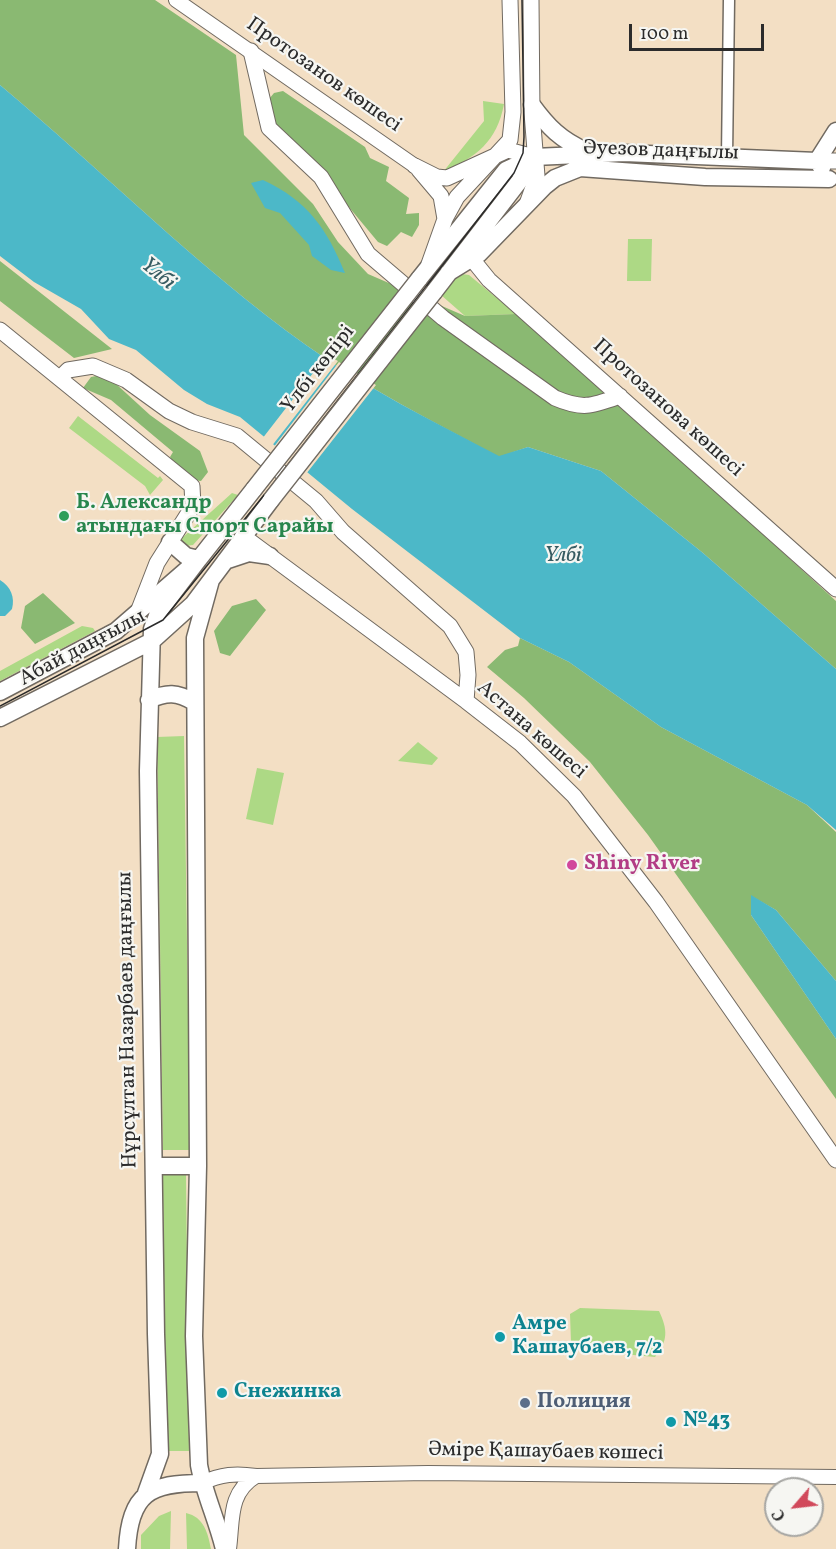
<!DOCTYPE html>
<html>
<head>
<meta charset="utf-8">
<style>
	body { margin:0 }
	#map { position:relative; width:836px; height:1549px; overflow:hidden; background:#f3dfc4; font-family:Vollkorn,serif }
	canvas { display:block }
	.north { position:absolute; left:764px; top:1477px; width:60px; height:60px; box-sizing:border-box; background:#f6f6f2; border:2px solid #a5a5a2; border-radius:50%; rotate:242deg; font-size:16px; font-weight:700; line-height:24px; text-align:center; color:#2b2b2b }
	.north::after { content:''; display:block; margin:auto; width:21px; height:27px; background:#d1495b; clip-path:polygon(50% 0,100% 100%,50% 72%,0 100%) }
	.scale { position:absolute; left:629px; top:24px; width:135px; height:27px; box-sizing:border-box; border:3px solid #2b2b2b; border-top:0; padding-left:8px; font-size:18px; line-height:21px; white-space:nowrap; color:#2b2b2b; -webkit-text-stroke:4px #f6f6f2; paint-order:stroke }
</style>
</head>
<body>
<div id="map">
<canvas width="836" height="1549"></canvas>
<div class="north">С</div>
<div class="scale">100 m</div>
</div>
<script>
const ctx = document.querySelector('canvas').getContext('2d');
ctx.lineJoin = 'round';
function fillPath(path, color) { ctx.fillStyle = color; ctx.fill(path, 'evenodd'); }
function strokePath(path, color, width, dash) { ctx.strokeStyle = color; ctx.lineWidth = width; ctx.lineCap = dash ? 'butt' : 'round'; ctx.setLineDash(dash || []); ctx.stroke(path); }
function write(font, color, halo, rows, align = 'center') {
  ctx.font = font + ' Vollkorn,serif'; ctx.lineWidth = 4.5; ctx.setLineDash([]); ctx.textBaseline = 'middle'; ctx.strokeStyle = halo; ctx.fillStyle = color; for (const [text, x, y, turn = 0] of rows) {
    ctx.save(); ctx.translate(x, y); ctx.rotate((+turn || 0) * Math.PI / 180); ctx.textAlign = isNaN(turn) ? turn : align; if (halo) ctx.strokeText(text, 0, 0); ctx.fillText(text, 0, 0); ctx.restore();
  }
}
const green = new Path2D(`
	M483,101l21,3c-7,38 -28,53 -61,68l41,-51z
	M628,239h24l-1,42h-24z
	M462,274l7,1 47,39 -51,2 -24,-21 12,-16z
	M78,416l80,62 2,-2 3,4 -13,15 -5,-9 -76,-58z
	M232,493l6,2 -45,50 -8,1 -3,-2v-6z
	M82,626l11,2 2,3 -95,50v-10z
	M184,736l6,414h-27l-6,-413z
	M418,742l20,16 -6,7 -34,-4z
	M257,768l27,5 -11,52 -27,-6z
	M163,1175h23l3,276h-24z
	M580,1308l79,3c9,19 9,30 -4,46l-75,-7 -9,-8 -1,-28z
	M171,1511l-1,38h-29v-14l18,-19z
	M186,1513c18,4 22,20 25,36h-24z`);
const forest = new Path2D(`
	M0,0h155l81,55 8,80 69,69 25,38 30,32 97,42 51,-2 76,64 244,223v68l-133,-116 -102,-82 -73,-24 -29,10c-65,-35 -133,-69 -193,-112 -109,-78 -203,-174 -306,-260z
	M283,91l82,56 5,11 19,9 -3,14 23,17 -3,16 13,-1v12l-7,12 -11,-5 -14,14 -9,-4 -45,-54 -61,-62 -3,-27 5,-6z
	M0,261l112,88 -38,9 -74,-57z
	M101,375l14,8 35,32 50,36 8,21 -7,9c-12,-1 -25,-14 -31,-24l3,-5 -62,-52 -28,-12 8,-11z
	M43,593l32,30 -40,21 -14,-16 4,-22z
	M256,599l10,11 -36,46 -10,-3 -6,-22 18,-25z
	M520,638l49,24 92,65 146,78 29,27v149l-60,-71 -25,-14v19l85,124v60l-188,-264 -58,-73 -66,-64 -37,-31 18,-17 13,-4z`);
const water = new Path2D(`
	M0,85c103,86 197,182 306,260 60,43 128,77 193,111l29,-9 73,24 102,82 133,116v161l-29,-25 -146,-78 -92,-65 -49,-24 -168,-129 -112,-92 -33,-13 -23,-14 -48,-40 -27,-11 -28,-30 -47,-27 -34,-26z
	M263,180c45,21 64,49 82,93l-14,-3 -19,-14 -3,-11 -29,-32 -15,-5 -14,-25z
	M0,580c11,7 15,17 12,29l-7,7h-5z
	M751,895l25,15 60,71v58l-85,-124z`);
const pier = new Path2D(`
	M327,355l11,6 -67,86 -9,-8z
	M339,362l37,23 -70,89 -33,-26z`);
const minor = new Path2D(`
	M727,157l2,-157`);
const tertiary = new Path2D(`
	M176,0l239,166
	M202,1483c19,-9 34,-10 54,-7l172,-3 408,4
	M229,1549c4,-29 -1,-56 27,-73`);
const secondary = new Path2D(`
	M251,51l18,77 52,49 47,77 75,64 112,80c28,12 37,8 65,-2
	M817,161h19
	M415,166l22,11 10,1 61,-28 26,7
	M419,170l22,26 4,23
	M527,204l10,-28 -5,-63 -1,-113
	M472,259l17,21 347,309
	M429,264l16,-45 12,-22 53,-57 3,-28 -3,-112
	M0,330l192,156 1,20 -36,57 -19,49
	M60,378l8,-8 25,-4 33,14 43,31 23,11 45,14 79,65 27,31 107,94 16,26 2,23 -2,26
	M243,536l223,165 54,42 54,53 82,106 180,258`);
const primary = new Path2D(`
	M532,105c16,22 29,35 54,46
	M822,168l-5,-7 19,-30
	M448,273l31,-19 66,-68 10,-8 25,-10 125,9 124,2
	M419,279l87,-109 28,-13 90,-4 193,8
	M434,292l90,-117 10,-18
	M225,561l24,-8 21,3
	M211,580l-16,58 3,528 -4,170 5,129c5,28 18,55 25,84
	M0,692l116,-61 83,-72 55,-70
	M149,700c18,-8 28,-8 45,2
	M0,718l152,-77 41,-37 78,-104
	M154,1166h44
	M146,1493l14,-39 -4,-120 -8,-563 4,-142 6,-16 41,-54 -13,-3 -16,-14
	M127,1549c3,-56 23,-66 75,-66`);
const tram = new Path2D(`
	M0,706l163,-86 102,-126 249,-321 9,-20 1,-16 -2,-137`);
const primaryBridge = new Path2D(`
	M254,489l165,-210
	M271,500l163,-208`);
const markers = [
	[64,516,6,"#2e9e5b"],
	[572,865,6,"#d1479c"],
	[500,1337,6,"#0f9aa8"],
	[222,1393,6,"#0f9aa8"],
	[525,1403,6,"#5c6f8a"],
	[671,1422,6,"#0f9aa8"]
];
const streetNames = [
	["Протозанов көшесі",323,76,35],
	["Әуезов даңғылы",661,152,2],
	["Үлбі көпірі",319,370,-52],
	["Протозанова көшесі",667,409,42],
	["Абай даңғылы",83,649,-28],
	["Астана көшесі",531,731,41],
	["Нұрсұлтан Назарбаев даңғылы",129,1020,-91],
	["Әміре Қашаубаев көшесі",546,1453,1]
];
const leisureNames = [
	["Б. Александр",76,504],
	["атындағы Спорт Сарайы",76,528]
];
const hotelNames = [
	["Shiny River",584,865]
];
const cultureNames = [
	["Амре",512,1325],
	["Кашаубаев, 7/2",512,1349],
	["Снежинка",234,1393],
	["№43",683,1422]
];
const serviceNames = [
	["Полиция",537,1403]
];
const waterNames = [
	["Үлбі",157,275,40],
	["Үлбі",563,557]
];
fillPath(green, '#add985');
fillPath(forest, '#8ab972');
fillPath(water, '#4cb8c8');
fillPath(pier, '#f3dfc4');
strokePath(minor, '#716a61', 13);
strokePath(tertiary, '#716a61', 16);
strokePath(secondary, '#716a61', 17);
strokePath(primary, '#716a61', 19);
strokePath(minor, '#fff', 10);
strokePath(tertiary, '#fff', 14);
strokePath(secondary, '#fff', 15);
strokePath(primary, '#fff', 16);
strokePath(tram, '#2b2b2b', 1.5);
strokePath(primaryBridge, '#716a61', 19, []);
strokePath(primaryBridge, '#fff', 16);
for (const [x, y, r, color] of markers) { const dot = new Path2D(); dot.arc(x, y, r, 0, 2 * Math.PI); ctx.fillStyle = color; ctx.fill(dot); strokePath(dot, '#f6f6f2', 2); }
write('21px', '#2b2b2b', '#f6f6f2', streetNames);
write('bold 21px', '#27864d', '#f6f6f2', leisureNames, 'left');
write('bold 21px', '#b23c85', '#f6f6f2', hotelNames, 'left');
write('bold 21px', '#0d838f', '#f6f6f2', cultureNames, 'left');
write('bold 21px', '#4e5e75', '#f6f6f2', serviceNames, 'left');
write('italic 22px', '#375c62', '#f6f6f2', waterNames);
</script>
</body>
</html>
